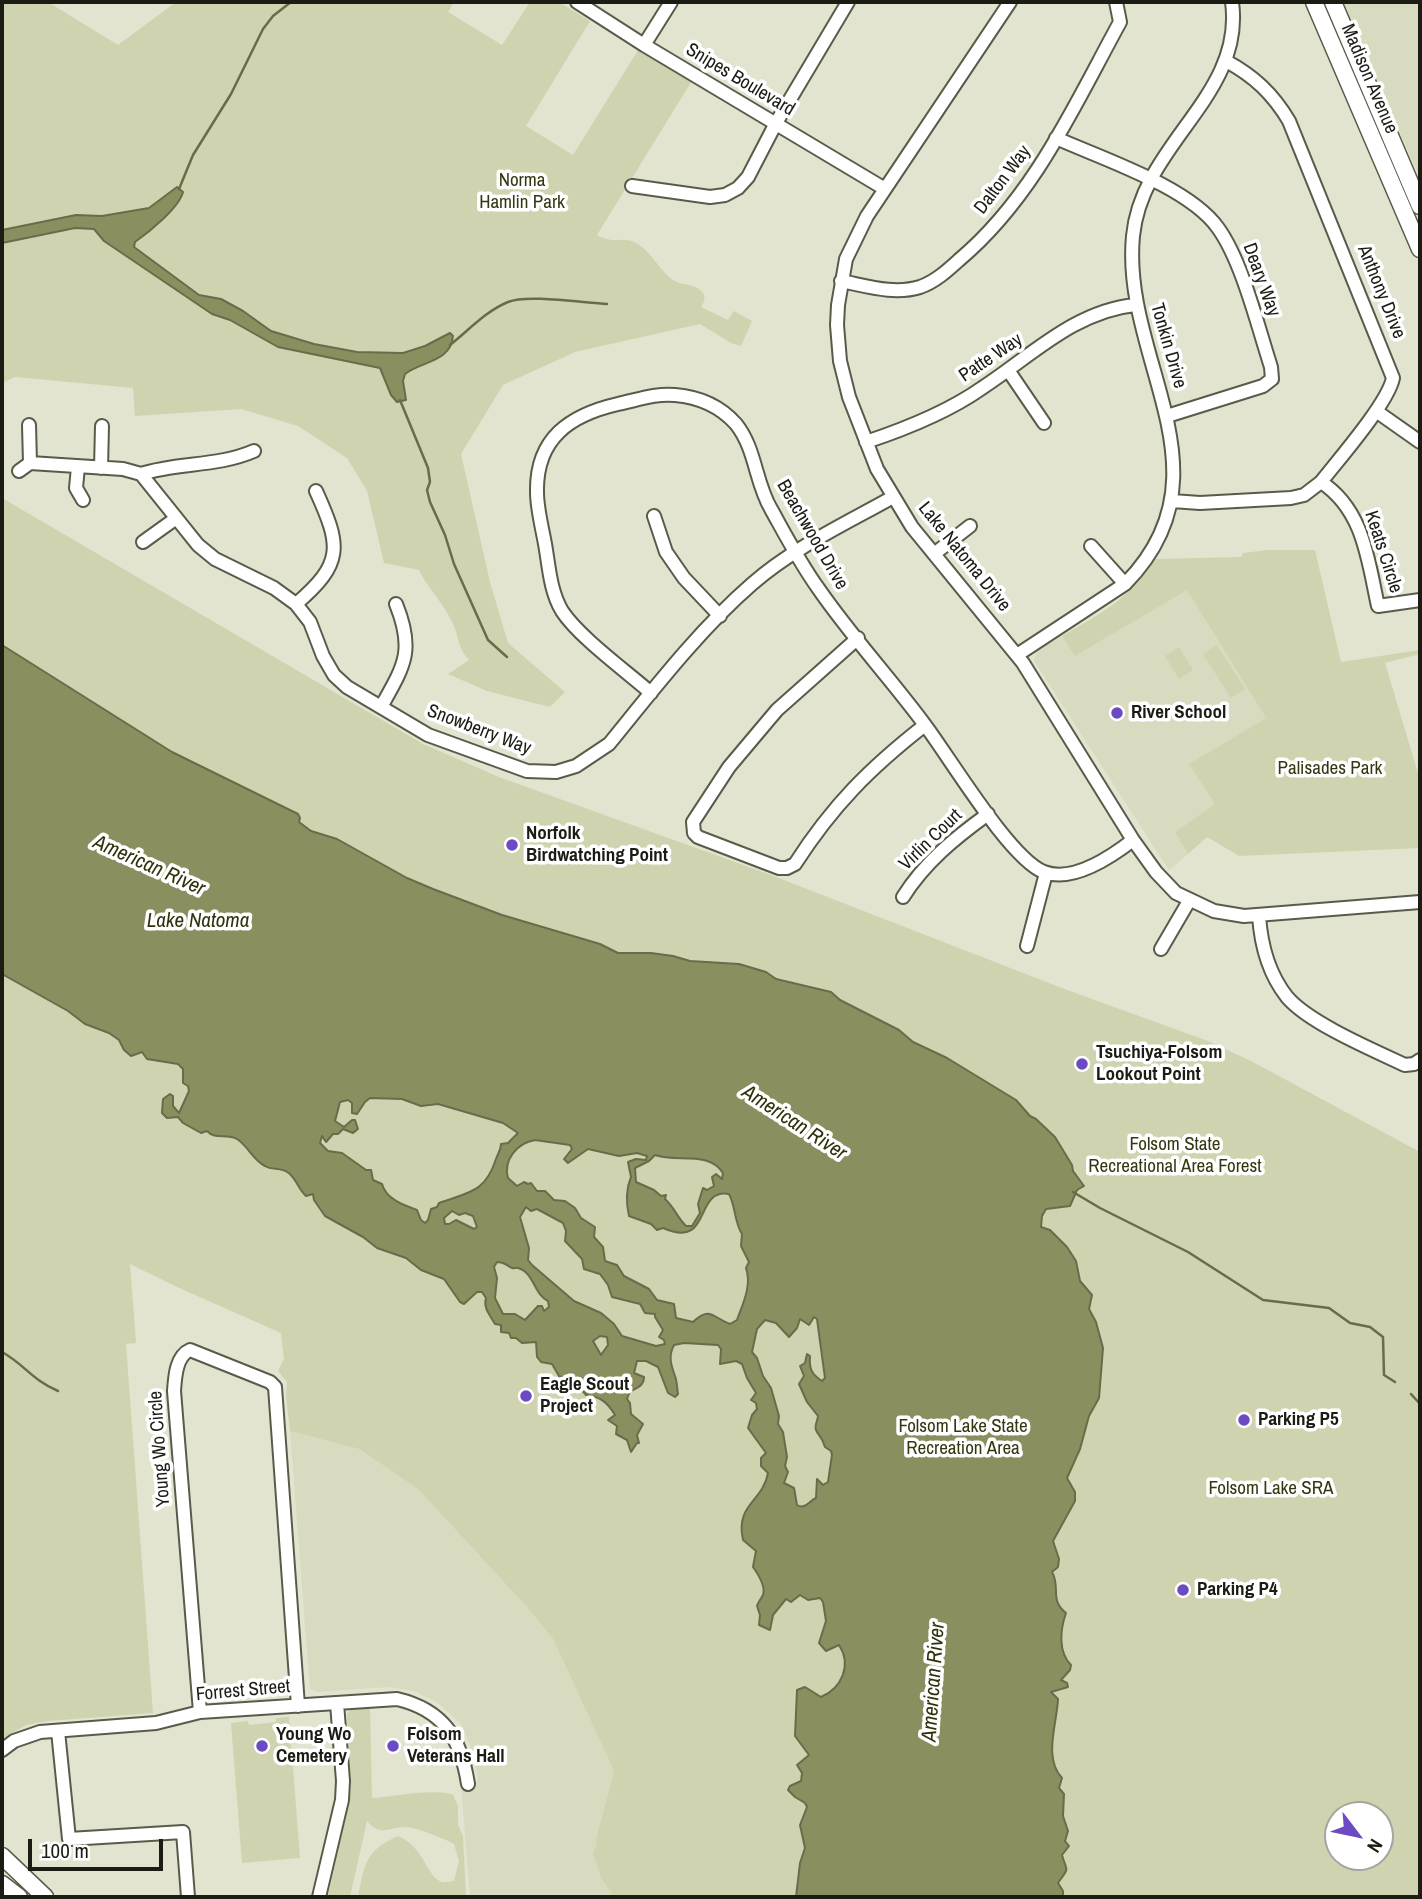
<!DOCTYPE html>
<html>
<head>
<meta charset="utf-8">
<style>
	body { margin:0 }
	#map { position:relative; width:1422px; height:1899px; overflow:hidden; background:#e2e4d0; font-family:"Archivo Narrow",sans-serif }
	canvas { display:block }
	.frame { position:absolute; inset:0; border:4px solid #1b1c14; pointer-events:none }
	.north { position:absolute; left:1324px; top:1801px; width:70px; height:70px; box-sizing:border-box; background:#fff; border:2px solid #a4a4a1; border-radius:50%; rotate:122deg; font-size:19px; font-weight:700; line-height:28px; text-align:center; color:#1b1c14 }
	.north::after { content:''; display:block; margin:auto; width:24px; height:32px; background:#6c4ac3; clip-path:polygon(50% 0,100% 100%,50% 72%,0 100%) }
	.scale { position:absolute; left:28px; top:1839px; width:135px; height:32px; box-sizing:border-box; border:4px solid #1b1c14; border-top:0; padding-left:9px; font-size:21px; line-height:24px; white-space:nowrap; color:#1b1c14; -webkit-text-stroke:5px #fff; paint-order:stroke }
</style>
</head>
<body>
<div id="map">
<canvas width="1422" height="1899"></canvas>
<div class="frame"></div>
<div class="north">N</div>
<div class="scale">100 m</div>
</div>
<script>
const ctx = document.querySelector('canvas').getContext('2d');
ctx.lineJoin = 'round';
function fillPath(path, color) { ctx.fillStyle = color; ctx.fill(path, 'evenodd'); }
function strokePath(path, color, width, dash) { ctx.strokeStyle = color; ctx.lineWidth = width; ctx.lineCap = dash ? 'butt' : 'round'; ctx.setLineDash(dash || []); ctx.stroke(path); }
function write(font, color, halo, rows, align = 'center') {
  ctx.font = font + ' "Archivo Narrow",sans-serif'; ctx.lineWidth = 7; ctx.setLineDash([]); ctx.textBaseline = 'middle'; ctx.strokeStyle = halo; ctx.fillStyle = color; for (const [text, x, y, turn = 0] of rows) {
    ctx.save(); ctx.translate(x, y); ctx.rotate((+turn || 0) * Math.PI / 180); ctx.textAlign = isNaN(turn) ? turn : align; if (halo) ctx.strokeText(text, 0, 0); ctx.fillText(text, 0, 0); ctx.restore();
  }
}
const built = new Path2D(`
	M1344,2h76v176l-66,-150z
	M1187,589l79,129 -77,46 27,40 -41,28 13,22 -19,16 -135,-209 3,-10 25,-15 13,20z
	M290,1431l69,18 59,40 109,118 26,32 61,132 -18,68 18,58h-144l-9,-112 14,-1 3,-4 -5,-28 -12,-28 -23,-21 -24,-12 -25,-4 -71,5 -8,-3z`);
const green = new Path2D(`
	M2,2h46l70,43 58,-43h278l-6,10 54,33 28,-43h29l31,19 -64,105 47,29 67,-108 53,32 -96,156c17,10 24,1 37,7 16,7 25,28 39,38 8,6 23,3 30,13 3,5 1,10 -2,14l27,13 6,-9 18,10 -11,25 -10,-3 -31,-19 -125,28 -72,33 -42,69 29,128 18,61 57,49 -15,15 -63,-16 -39,-17 21,-14c-11,-11 -10,-23 -16,-36 -9,-21 -25,-35 -34,-54l-35,-7 -17,-72 -20,-33 -49,-32 -57,-17 -106,7 -2,-28 -118,-11 -13,6z
	M2,498l421,246 76,33 272,98 296,115 141,51 43,20 169,91v745h-806l-13,-20 -8,-24 4,-9 -1,-5 18,-68 -61,-132 -26,-32 -109,-118 -59,-40 -69,-18 -4,-34 1,-15 -9,-11 6,-12 -3,-26 -104,-46 -47,-23 6,79 -10,1 27,369 -105,8 -22,4 -24,14zM1338,1815h42v42h-42z
	M1267,550h48l26,112 79,-12v4l-35,9 35,117v68l-181,8 -32,-19 -19,17 -13,-22 40,-28 -26,-40 77,-46 -79,-128 -112,66 -13,-20c43,-25 64,-35 94,-77l85,-2 2,-4z
	M1217,645l28,44 -14,9 -28,-44z
	M1179,647l14,23 -14,9 -14,-23z
	M370,1706l2,92c21,-1 64,-10 81,-3l5,11v19l5,11 3,61h-108c7,-34 7,-46 40,-61 27,11 28,41 44,46 4,1 8,-1 12,-1l5,-20 -5,-17c-6,-4 -33,-14 -41,-16 -20,-5 -30,12 -46,-7l-17,76h-22l23,-106 -4,-77 6,-7z
	M289,1717l11,141 -58,5 -11,-140 17,-2 1,4 27,-3v-4z`);
const water = new Path2D(`
	M177,187l6,5c-4,16 -34,40 -48,50l-1,5 65,48 22,4 22,12 28,20 43,13 43,8 46,1 22,-7 25,-13 3,3c-2,26 -31,25 -48,38l-2,7 3,19 -9,2 -6,-7 -11,-27 -102,-21 -48,-27 -18,-6 -108,-73 -10,-12 -19,-1 -73,15v-13l74,-15 26,1 47,-8z
	M2,645l170,107 126,62 2,4 -1,4 12,9 26,8 70,39 26,11 69,26 98,29 18,9h33l22,3 17,5 49,3 27,8 10,7 55,13 9,8 59,30 14,12 34,16 69,42 14,16 6,3 19,18 17,28 1,6 11,15 -7,4 -7,16 -24,3 -4,7 -1,11 9,3 17,17 9,14 4,20 12,14 -3,14 7,13 7,26 -4,50 -10,18 -9,33 -13,29 8,14v9l-22,40 6,18 -1,8 -6,5c9,15 -3,28 14,41 -6,17 -8,39 5,52l-1,5 -9,10 6,3 1,4 -17,5 7,7c-1,25 -15,59 4,79l-3,10 5,6 -1,22 5,15 -3,10 4,5 -7,9c5,18 8,11 -4,28l5,8v6h-267l4,-34 5,-15 -5,-23 7,-18 -2,-4 -10,-6 -7,-7 2,-4 11,-5 1,-8 -5,-8 12,-10 -14,-19 2,-46 8,-3 16,10c21,-9 31,-32 18,-52l-13,6 -7,-8 7,-22 -3,-19 -3,-4 -12,2 -8,-5 -9,7 -5,-3 -13,16 -3,15 -11,-5 1,-10 -3,-9c1,-4 4,-7 6,-11 3,-9 -5,-21 -10,-28l3,-16 -13,-11c-8,-36 20,-38 25,-67l-7,-7v-8l5,-5 -18,-25 4,-13 5,-6 -1,-6 -5,-3 5,-7 -9,-15 -5,-14 -6,-3 -16,3 1,-15 -3,-4 -34,-2 -10,2c-6,11 -3,20 1,31 2,5 2,12 3,18l-3,3 -7,-4 -10,-26 -12,-6h-9l-3,12 10,4c0,8 -6,11 -14,14l-3,8 3,4 1,11 12,10 -6,11 2,8h-2l-6,9 -4,-12 -11,-6 1,-8 -9,-6 7,-5c-7,-12 -15,-19 -29,-20l-10,-12 -17,-7 -7,-12 -11,-2 -4,-5 -1,-15 -14,1 -6,-5h-5l-2,-5 -8,-1v-7l-6,-1c-5,-9 -12,-16 -9,-26l-4,-6h-5l-13,12 -4,-2 -16,-23 -23,-9 -15,-12 -29,-10 -14,-11 -38,-21 -11,-16 -1,-6 -7,2c-7,-6 -9,-15 -16,-22 -9,-8 -17,-3 -25,-8 -12,-6 -17,-20 -28,-27 -10,-6 -22,1 -30,-8l-6,2 -18,-10 -5,-6 -11,1 -5,-5 1,-14 7,-5 3,2v10l6,7 10,-22 -1,-5 -5,-3v-14l-5,-5 -31,-5 -5,-7 -11,4 -7,-6 -5,-10 -10,-7 -24,-9 -17,-13 -66,-37zM370,1098l32,1 19,7 17,-2 65,19 15,10 -10,10 -7,1c0,6 -3,9 -5,15 -11,34 -27,33 -57,44l-2,4 -6,2 -3,11 -3,3 -4,-3 -4,-10c-14,-5 -31,-11 -35,-26l-9,-4 -2,-10h-5l-24,-17 -14,-2 -8,-8 2,-7 4,6 7,-8h5l5,-5 10,4 5,-4 -3,-9h-3l-8,7 -9,-6 5,-19 8,-2 4,3v10l5,1 8,-12zM535,1140l35,5 2,4 -8,10 4,4 20,-14 31,7 18,-3 10,3 -1,4 -10,-1 -8,3 3,15c-5,12 -5,26 -2,39l22,8 6,6 6,-2c50,22 30,-40 66,-34 7,13 5,28 13,40l-1,12 8,16 -3,6c6,18 -3,35 -9,52l-7,4c-18,-7 -20,-18 -37,-2l-17,-4 -2,-14 -17,-4 -8,-11 -25,-13 -7,-11 -12,-4 -2,-14 -9,-10 1,-10 -14,-9 -6,-10 -10,-7 -11,-1 -9,-9h-8l-6,-8 -3,1 -4,-2 -7,4 -9,-8c-5,-18 9,-35 27,-38zM655,1155c21,8 54,-5 68,18l-1,6 -6,-5 -4,3 2,9 -7,4 -4,-2 -5,16 2,9 -8,13h-6c-10,-10 -11,-18 -21,-27l1,-4 -5,1 -7,-6 -18,-8 -1,-14 14,-7zM526,1207l5,4 6,-2 26,14 3,8 -1,10 17,18 2,10 16,5 8,11 4,12 28,7 5,9 10,1v3l8,13 -4,7 5,3 1,4 -9,2 -34,-10 -8,-12 -13,-11 -27,-12 -42,-36 -4,-5 1,-12 -9,-31zM452,1211l7,4 6,-2 8,3 4,11 -3,2 -18,-9 -7,4h-4l-1,-6zM497,1262c9,0 8,3 15,6 2,1 4,-1 6,0 16,4 16,27 30,33l1,6 -5,4 -2,-5h-4l-13,14 -10,-6h-12l-8,-16 2,-20 -3,-11zM814,1317l3,2 8,59 -3,3c-11,-7 -13,-13 -12,-25l-3,-2 -2,9 -5,3 4,10 -5,8 8,18 11,14c0,4 -4,10 -2,14 3,7 6,6 9,17l6,4 1,4 -4,27 -5,3 -6,-6 -1,19c-7,3 -11,12 -19,7l-3,-17 -10,-5 4,-11 -3,-6 2,-9 -4,-25 -5,-8 1,-8 -8,-28 -8,-12 -6,-18 -5,-6 5,-23 8,-9 11,3 13,14 8,-9 3,-9 9,6zM600,1336l7,1 1,8 -7,10 -8,-14z`);
const stream = new Path2D(`
	M179,189l14,-34 38,-61 32,-65 10,-13 18,-14
	M450,345c19,-15 36,-34 58,-43 19,-8 76,1 99,2
	M400,400l28,68 2,14 -3,8 3,12 15,33 9,29 34,76 19,17
	M1073,1192l27,16 88,44 75,48 66,8 21,15 20,4 13,10 1,38 11,7
	M2,1352c22,12 30,28 56,39
	M1411,1394l9,10`);
const minor = new Path2D(`
	M577,2l67,43 241,144
	M1010,2l-143,214 -21,43 -8,46 -1,20 3,36 9,36 28,72 35,58 111,136 110,177 23,32 20,21 38,18 30,5 176,-14
	M644,45l27,-43
	M1056,138c47,21 133,49 162,90 24,33 40,99 53,139l1,12 -9,7 -96,30
	M632,186l78,11 15,-2 13,-7 10,-11 28,-54 72,-121
	M841,281c26,5 53,14 79,6 15,-5 28,-17 39,-27 75,-63 115,-154 161,-238l-4,-20
	M1008,370l36,53
	M1376,411l44,31
	M29,425l1,38
	M866,442c39,-13 82,-30 116,-54 49,-32 93,-77 153,-83
	M78,467l-2,21 7,12
	M101,468l1,-42
	M19,471l11,-8 93,6 18,5
	M141,474l57,71 17,14 59,29 22,16 14,18 13,34 11,19 13,12 81,48 99,36 29,1 20,-6 33,-22c44,-54 90,-114 143,-160 41,-36 93,-60 141,-87
	M141,474c37,-12 76,-7 113,-23
	M1321,482c43,28 47,79 57,124l42,-6
	M1172,501l28,2 91,-5 13,-3 17,-13c18,-23 67,-79 72,-104l-104,-257c-16,-27 -35,-45 -63,-60
	M654,516l12,36 18,26 36,38
	M143,542l32,-23
	M1091,546l34,38
	M934,554l36,-28
	M296,604c48,-41 45,-58 20,-113
	M858,638l-81,72 -48,57 -36,55 1,11 4,4 81,31h8l8,-4c38,-59 75,-96 130,-139
	M1017,655l108,-71c110,-111 -4,-224 8,-348 9,-93 112,-140 99,-234
	M651,693c-25,-22 -72,-56 -89,-82 -12,-20 -13,-45 -17,-67 -3,-17 -8,-35 -8,-52 -1,-54 33,-77 81,-88 19,-4 38,-11 57,-9 24,2 45,11 61,29 20,25 19,58 35,85 15,27 29,54 47,79 33,48 73,91 107,137 25,33 85,134 119,147 29,11 67,-15 89,-32
	M381,707c23,-41 34,-56 15,-103
	M903,897c22,-35 52,-59 85,-83
	M1259,916c2,29 9,57 28,81 22,26 86,53 118,68l9,-1 6,-4
	M1027,946l19,-73
	M1161,949l28,-48
	M200,1712l-26,-321c1,-14 2,-35 16,-41l80,32 5,5 23,319
	M58,1731l11,108 114,-7 5,65
	M2,1750l12,-9 26,-9 116,-9 44,-11 197,-13c47,11 64,40 71,85
	M319,1897l23,-97 1,-19 -6,-78`);
const major = new Path2D(`
	M1314,2l106,247
	M1333,2l87,204
	M2,1856l43,41
	M2,1884l17,13`);
const markers = [
	[1117,713,7,"#6c4ac3"],
	[512,845,7,"#6c4ac3"],
	[1082,1064,7,"#6c4ac3"],
	[526,1396,7,"#6c4ac3"],
	[1244,1420,7,"#6c4ac3"],
	[1183,1590,7,"#6c4ac3"],
	[262,1746,7,"#6c4ac3"],
	[393,1746,7,"#6c4ac3"]
];
const streetNames = [
	["Madison Avenue",1369,79,67],
	["Snipes Boulevard",740,80,31],
	["Dalton Way",1003,180,-53],
	["Deary Way",1261,280,70],
	["Anthony Drive",1381,292,68],
	["Tonkin Drive",1168,346,74],
	["Patte Way",991,358,-34],
	["Beachwood Drive",812,535,60],
	["Keats Circle",1383,552,72],
	["Lake Natoma Drive",964,557,51],
	["Snowberry Way",479,730,21],
	["Virlin Court",931,840,-44],
	["Young Wo Circle",160,1449,-94],
	["Forrest Street",243,1691,-5]
];
const parkNames = [
	["Norma",522,181],
	["Hamlin Park",522,203],
	["Palisades Park",1330,769],
	["Folsom State",1175,1145],
	["Recreational Area Forest",1175,1167],
	["Folsom Lake State",963,1427],
	["Recreation Area",963,1449],
	["Folsom Lake SRA",1271,1489]
];
const poiNames = [
	["River School",1131,713],
	["Norfolk",526,834],
	["Birdwatching Point",526,856],
	["Tsuchiya-Folsom",1096,1053],
	["Lookout Point",1096,1075],
	["Eagle Scout",540,1385],
	["Project",540,1407],
	["Parking P5",1258,1420],
	["Parking P4",1197,1590],
	["Young Wo",276,1735],
	["Cemetery",276,1757],
	["Folsom",407,1735],
	["Veterans Hall",407,1757]
];
const waterNames = [
	["American River",149,866,24],
	["Lake Natoma",198,921],
	["American River",794,1123,33],
	["American River",934,1682,-86]
];
fillPath(built, '#d8dbbf');
fillPath(green, '#d0d3af');
fillPath(water, '#8b8f60');
strokePath(water, '#696c49', 2);
strokePath(stream, '#696c49', 2.5);
strokePath(minor, '#595b4a', 16);
strokePath(major, '#595b4a', 19);
strokePath(minor, '#fff', 12);
strokePath(major, '#fff', 16);
for (const [x, y, r, color] of markers) { const dot = new Path2D(); dot.arc(x, y, r, 0, 2 * Math.PI); ctx.fillStyle = color; ctx.fill(dot); strokePath(dot, '#fff', 2.5); }
write('19px', '#1b1c14', '#fff', streetNames);
write('19px', '#353710', '#fff', parkNames);
write('bold 19px', '#1b1c14', '#fff', poiNames, 'left');
write('italic 21px', '#30320b', '#fff', waterNames);
</script>
</body>
</html>
